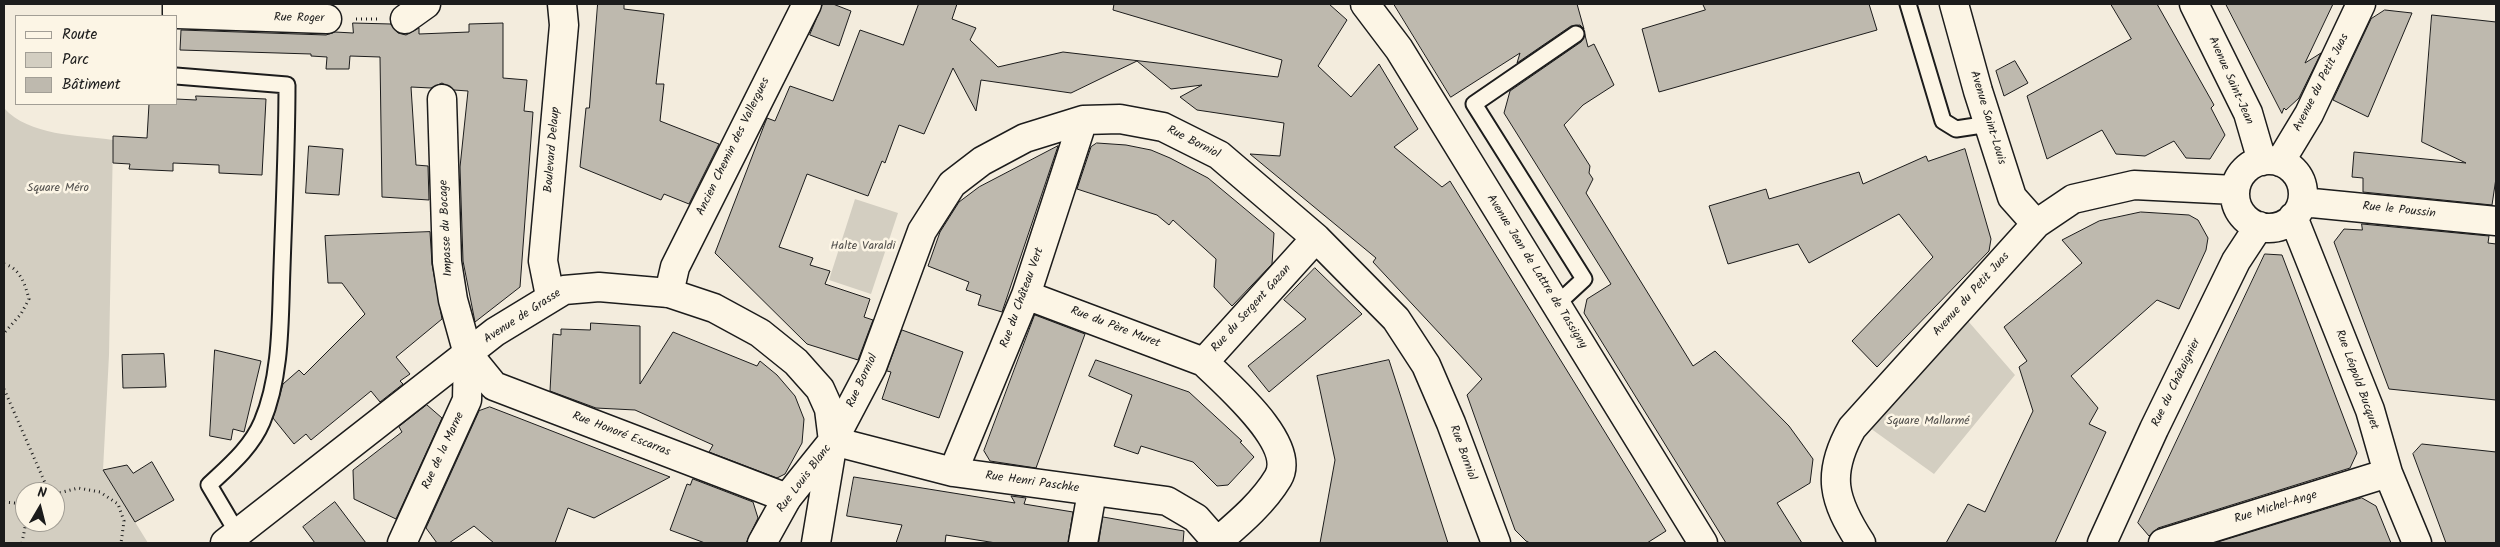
<!DOCTYPE html>
<html>
<head>
<meta charset="utf-8">
<style>
	body { margin:0 }
	#map { position:relative; width:2500px; height:547px; overflow:hidden; background:#f3ecdd; font-family:Kalam,sans-serif }
	canvas { display:block }
	.frame { position:absolute; inset:0; border:5px solid #1c1c1c; pointer-events:none }
	.legend { position:absolute; left:15px; top:15px; width:162px; height:90px; box-sizing:border-box; background:#fcf5e5; border:1px solid #a29e95; margin:0; padding:6px 9px; list-style:none; font-size:15px; color:#1c1c1c }
	.legend li { display:flex; align-items:center; gap:10px; height:25px }
	.legend b { width:25px; border:1px solid #a29e95 }
	.north { position:absolute; left:15px; top:482px; width:50px; height:50px; box-sizing:border-box; background:#fcf5e5; border:1px solid #a29e95; border-radius:50%; rotate:8deg; font-size:14px; font-weight:700; line-height:20px; text-align:center; color:#1c1c1c }
	.north::after { content:''; display:block; margin:auto; width:18px; height:22px; background:#1c1c1c; clip-path:polygon(50% 0,100% 100%,50% 72%,0 100%) }
</style>
</head>
<body>
<div id="map">
<canvas width="2500" height="547"></canvas>
<div class="frame"></div>
<ul class="legend">
<li><b style="height:6px;background:#fcf5e5"></b>Route</li>
<li><b style="height:14px;background:#d3cec1"></b>Parc</li>
<li><b style="height:14px;background:#beb9ae"></b>Bâtiment</li>
</ul>
<div class="north">N</div>
</div>
<script>
const ctx = document.querySelector('canvas').getContext('2d');
ctx.lineJoin = 'round';
function fillPath(path, color) { ctx.fillStyle = color; ctx.fill(path, 'evenodd'); }
function strokePath(path, color, width, dash) { ctx.strokeStyle = color; ctx.lineWidth = width; ctx.lineCap = dash ? 'butt' : 'round'; ctx.setLineDash(dash || []); ctx.stroke(path); }
function write(font, color, halo, rows, align = 'center') {
  ctx.font = font + ' Kalam,sans-serif'; ctx.lineWidth = 5; ctx.setLineDash([]); ctx.textBaseline = 'middle'; ctx.strokeStyle = halo; ctx.fillStyle = color; for (const [text, x, y, turn = 0] of rows) {
    ctx.save(); ctx.translate(x, y); ctx.rotate((+turn || 0) * Math.PI / 180); ctx.textAlign = isNaN(turn) ? turn : align; if (halo) ctx.strokeText(text, 0, 0); ctx.fillText(text, 0, 0); ctx.restore();
  }
}
const green = new Path2D(`
	M4,108c25,28 74,27 109,32l-4,215 -6,115 45,73h-144zM25,492h30v30h-30z
	M855,199l43,14 -27,81 -42,-14z
	M1968,321l47,54 -81,99 -64,-46z`);
const building = new Path2D(`
	M598,4h26v5l40,5 -8,70h8l-4,37 59,23 -30,60 -25,-10 -3,6 -81,-33 6,-59h3z
	M823,4h10l18,7 -12,35 -29,-11z
	M919,4h38l-5,15 24,9 -6,12 28,27 65,-15 215,25 4,-17 -169,-50 1,-6h215l18,16 -29,46 33,31 28,-33 39,65 -24,18 48,40 8,-6 216,350 -19,12h-117l-4,-2 -11,-11 -4,-11 -44,-124 15,-16 -109,-117 3,-4 -126,-104 30,2 4,-33 -87,-13 -17,-13 22,-12 -31,4 -34,-28 -66,32 -90,-13 -5,31 -23,-43 -29,66 -25,-9 -14,38 -3,-2 -14,35 -61,-22 -28,73 34,11 -3,7 20,6 -5,13 45,15 -6,18 9,3 -15,40 -51,-16 -92,-91 50,-130 2,-5 8,3 15,-35 43,15 27,-71 43,15z
	M1394,4h183l7,25 -4,-4 -9,1 -54,37 3,-10 -69,44z
	M1703,4h166l8,26 -218,62 -17,-63 63,-19z
	M2111,4h46l57,101 -3,3 14,27 -15,24 -24,-1 -12,-17 -29,15 -29,-2 -14,-24 -55,29 -20,-63 104,-57z
	M2226,4h107l-28,59 16,-10 -22,45 -13,12 -2,-2 -2,5z
	M2385,10l27,3 -44,104 -35,-17 38,-81z
	M2432,15l64,7v156l-4,27 -129,-13v-14l-11,-1 2,-25 112,11 -44,-21z
	M353,23l38,1 7,9 8,2 13,-7v6l50,-2v-8l34,-1v55l24,2 -3,31 9,1 -13,175 -45,35 -12,-61 -3,-94 8,-76 -14,-1 -12,-7 -11,5 -20,-1 5,78 12,1 1,34 -47,-3 -2,-140 -30,-1 -1,13h-23l1,-12 -16,-1v-2l-131,-4 1,-20 145,5 9,-3 18,1z
	M1585,35l3,12 6,-3 20,41 -31,20 -19,20 26,41 -1,7 4,6 -7,14 107,173 22,-15 74,75 24,33 -3,24 -33,20 25,40h-76l-142,-230 3,-14 24,-15 -107,-171 6,-22 71,-49z
	M2015,61l13,22 -24,13 -8,-25z
	M196,96l70,3 -4,76 -43,-2v-8l-46,-2v8l-44,-2 1,-5 -17,-1v-27l34,2 2,-34h27v-5l20,1z
	M1097,143l29,2 25,5 19,8 38,20 66,55 -2,31 -40,42 -18,-19 2,-28 -43,-39 -4,5 -12,-10 -80,-26 14,-42z
	M309,146l34,3 -4,46 -33,-2z
	M1058,146l-56,166 -24,-7 3,-10 -15,-5 3,-8 -41,-16 12,-34 19,-30 20,-15z
	M1965,149l26,90 -2,12 -112,116 -25,-26 81,-84 -34,-43 -90,49 -11,-19 -70,20 -19,-58 57,-17 3,10 90,-27 4,12 63,-28 2,5z
	M2141,212l48,3 9,5 10,18 -2,12 -27,59 -22,-9 -86,76 27,32 -9,16 17,8 -51,111h-109l22,-39 17,8 48,-101 -14,-44 8,-6 -23,-34 78,-64 -20,-23 37,-19z
	M2362,224l127,12 -1,7 8,1v156l-107,-11 -55,-147 10,-13 18,1z
	M430,232l2,32 10,55 -46,38 14,17 -10,7 3,3 -23,18 -9,-11 -60,49 -5,-6 -12,10 -21,-26 10,-34 16,-14 5,5 61,-61 -23,-31h-14l-3,-47z
	M2265,254l17,1 75,198 -7,15 -192,60 -9,8 -11,-13z
	M1315,268l47,46 -93,78 -21,-26 58,-47 -22,-19z
	M1035,315l50,19 -49,134 -46,-7 -6,-10z
	M591,323l49,3v58l33,-52 84,34 3,-5 17,14 18,21 9,23 -2,24 -17,31 -8,4 -68,-26 4,-7 -78,-35 -39,-2 -46,-17 3,-57 8,1v-6l29,1z
	M902,330l61,22 -24,66 -57,-19 9,-27 -4,-1z
	M215,350l46,11 -17,71 -11,-3 -2,11 -21,-4z
	M164,354l2,33 -43,1 -1,-33z
	M1096,360l93,32 53,49 -2,1 14,15 -26,28 -11,1 -24,-24 -52,-16 -3,8 -24,-8 18,-51 -43,-19z
	M1389,360l59,183h-128l15,-83 -18,-84z
	M427,405l15,13 -46,101 -42,-20 -1,-29 49,-38 -3,-5z
	M490,407l26,10 154,60 -76,41 -26,-10 -13,35h-61l-20,-17 -25,17h-12l-11,-15 53,-117z
	M2422,444l74,8v91h-50l-33,-89z
	M152,462l22,38 -39,22 -32,-52 24,-5 6,8z
	M854,477l161,26 -4,-7 15,2 -2,6 49,8 -5,31h-72l-50,-8 -1,8h-49l6,-18 -55,-9z
	M693,479l60,23 5,16 -12,25h-41l-35,-13 17,-46 3,1z
	M2362,498l14,8 15,37h-176z
	M335,502l31,41h-51l-12,-16z
	M1103,517l81,14 -1,12h-84z`);
const path = new Path2D(`
	M356,19h21
	M4,264c16,4 21,20 25,35l-8,15 -17,19
	M4,389l45,103
	M55,494l23,-6 22,4 18,12 6,17 -3,22
	M4,502l21,2
	M22,543l4,-21`);
const lane = new Path2D(`
	M1908,4l35,117 13,8 33,-5
	M176,76l111,9c0,61 -3,122 -5,183 -2,50 0,107 -20,154 -11,26 -33,44 -53,63l29,49
	M1557,304l27,-25 -110,-175 102,-70`);
const street = new Path2D(`
	M177,4v10l150,5
	M1365,4l34,45 304,494
	M1954,4l24,87 34,106 24,27
	M2194,4l54,109 14,48
	M405,19l21,-15
	M2235 194a34 34 0 1 1 68 0a34 34 0 1 1-68 0Z
	M2280,162l29,-48 52,-110
	M2302,202l194,19
	M2293,217l77,193 18,63 29,70
	M669,293l6,-26 132,-263
	M1026,295l178,67
	M550,296l-7,-35 21,-236 -2,-21
	M468,354l26,32 293,112
	M953,472l73,-177 57,-175
	M1217,542c22,-19 46,-39 61,-64 20,-34 -52,-94 -74,-116l112,-124
	M402,543l65,-143 1,-46 -15,-54 -6,-38 -5,-163
	M1083,543l9,-51
	M1218,543l-22,-25 -29,-17 -214,-29 -120,-31 39,-74 50,-136 30,-47 30,-23 43,-23 58,-18 37,-1 43,8 56,28 97,83 80,81 30,46 25,58 45,120
	M1861,543c-28,-43 -35,-69 -9,-115l184,-204 37,-25 61,-14 101,5
	M2102,543l52,-114 82,-168 23,-35
	M2163,543l225,-70`);
const secondary = new Path2D(`
	M225,543l270,-211 69,-42 35,-3 70,6 45,15 46,25 36,29 24,27 9,20 4,32 -17,102
	M762,543l25,-45 45,-56`);
const streetNames = [
	["Rue Roger",299,19,1],
	["Avenue Saint-Jean",2230,81,66],
	["Avenue du Petit Juas",2322,83,-63],
	["Avenue Saint-Louis",1987,118,73],
	["Rue Borniol",1193,143,27],
	["Ancien Chemin des Vallergues",734,147,-64],
	["Boulevard Delaup",553,150,-85],
	["Rue le Poussin",2399,211,6],
	["Impasse du Bocage",447,228,-93],
	["Avenue Jean de Lattre de Tassigny",1536,272,58],
	["Avenue du Petit Juas",1972,295,-48],
	["Rue du Château Vert",1023,298,-70],
	["Rue du Sergent Gazan",1252,309,-48],
	["Avenue de Grasse",523,317,-33],
	["Rue du Père Muret",1115,328,21],
	["Rue Léopold Bucquet",2356,380,70],
	["Rue Borniol",863,381,-65],
	["Rue du Châtaignier",2177,383,-64],
	["Rue Honoré Escarras",621,435,21],
	["Rue de la Marne",444,451,-65],
	["Rue Borniol",1462,453,70],
	["Rue Louis Blanc",805,479,-53],
	["Rue Henri Paschke",1032,483,8],
	["Rue Michel-Ange",2276,508,-17]
];
const parkNames = [
	["Square Méro",58,189],
	["Halte Varaldi",863,247],
	["Square Mallarmé",1928,422]
];
fillPath(green, '#d3cec1');
fillPath(building, '#beb9ae');
strokePath(building, '#1c1c1c', 1);
strokePath(lane, '#1c1c1c', 19);
strokePath(street, '#1c1c1c', 31);
strokePath(secondary, '#1c1c1c', 31);
strokePath(path, '#1c1c1c', 3, [1, 4]);
strokePath(lane, '#fcf5e5', 15);
strokePath(street, '#fcf5e5', 28);
strokePath(secondary, '#fcf5e5', 28);
write('12px', '#1c1c1c', '#fcf5e5', streetNames);
write('12px', '#53514e', '#fcf5e5', parkNames);
</script>
</body>
</html>
